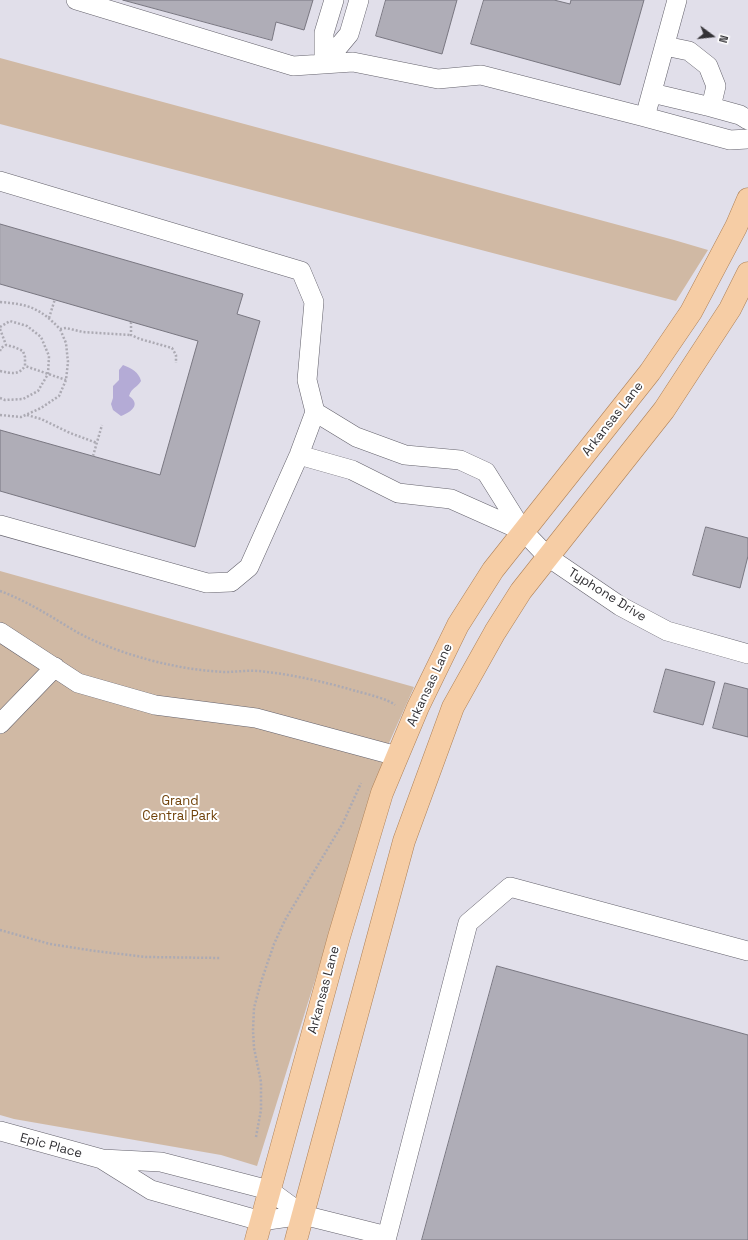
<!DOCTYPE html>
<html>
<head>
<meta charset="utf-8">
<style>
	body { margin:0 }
	#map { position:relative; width:748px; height:1240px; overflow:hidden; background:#e1dfea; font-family:"Space Grotesk",sans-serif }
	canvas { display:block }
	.north { position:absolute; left:692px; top:16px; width:40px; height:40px; -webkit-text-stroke:3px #fff; paint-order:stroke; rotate:105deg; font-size:11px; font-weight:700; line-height:16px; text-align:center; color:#333236 }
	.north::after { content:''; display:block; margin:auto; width:14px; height:18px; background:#333236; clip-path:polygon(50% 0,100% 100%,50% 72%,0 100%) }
</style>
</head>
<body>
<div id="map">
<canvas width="748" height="1240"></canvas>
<div class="north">N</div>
</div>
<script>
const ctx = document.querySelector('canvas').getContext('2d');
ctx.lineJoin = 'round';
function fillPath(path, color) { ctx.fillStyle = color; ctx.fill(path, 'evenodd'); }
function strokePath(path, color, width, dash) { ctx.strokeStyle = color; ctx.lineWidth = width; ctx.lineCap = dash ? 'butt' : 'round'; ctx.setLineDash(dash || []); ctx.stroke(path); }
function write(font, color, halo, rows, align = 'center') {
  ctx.font = font + ' "Space Grotesk",sans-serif'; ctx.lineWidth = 4; ctx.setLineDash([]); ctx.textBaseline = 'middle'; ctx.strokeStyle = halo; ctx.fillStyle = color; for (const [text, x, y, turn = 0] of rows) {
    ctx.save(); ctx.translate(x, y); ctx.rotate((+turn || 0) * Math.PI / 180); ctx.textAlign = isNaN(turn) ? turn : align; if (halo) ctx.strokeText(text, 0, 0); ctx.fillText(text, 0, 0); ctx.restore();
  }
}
const green = new Path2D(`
	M0,58l674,182 34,10 -32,51 -676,-177z
	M0,571l414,116 -25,56 -132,423 -36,-11 -207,-36 -14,-4z`);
const water = new Path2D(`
	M123,365c8,3 16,7 18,16 -4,7 -9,6 -12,15 12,8 3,16 -8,20l-8,-6 -2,-6 2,-6v-12l6,-6v-10z`);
const building = new Path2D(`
	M123,0h190l-9,30 -28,-8 -4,18z
	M386,0h71l-15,54 -66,-18z
	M484,0h70l16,4 1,-4h73l-24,85 -149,-41z
	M0,224l243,70 -6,20 23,7 -65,226 -195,-56v-61l160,45 38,-134 -198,-57z
	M706,527l42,11v18l-8,32 -47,-13z
	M666,669l49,13 -12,43 -49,-13z
	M725,683l23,6v48l-35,-9z
	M497,966l251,69v205h-326z`);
const path = new Path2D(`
	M0,302c28,2 40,6 60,27l6,-1 17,4 48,3
	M49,318l6,-19
	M131,322v13l9,4 32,9 4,7v8
	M0,327l10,-6 17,5 14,11 8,19 -1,18 -10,17 -15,8 -18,1 -5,-2
	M0,329l6,16
	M0,351l1,-3 5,-3 8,2 9,4 2,6v9l41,14
	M0,371c11,2 18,5 25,-5
	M0,415l21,2 20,-9 18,-12 7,-16 2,-18 -2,-19 -6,-14
	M27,415l14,4 29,14 27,10
	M93,456l9,-31
	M0,591c27,10 50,25 75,40 26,15 66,28 96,34 18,4 36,6 54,7 11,0 22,-2 33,-1 33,3 67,11 98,20 11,3 32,8 39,14
	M0,930l50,14 45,7 51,6 75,1
	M256,1137l5,-27v-28l-7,-34 -1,-18 1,-22 7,-26 13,-38 11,-24 58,-97 18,-40`);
const minor = new Path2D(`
	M76,0l217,66 60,-4 85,17 43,-4 164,42 32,-117
	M665,46l24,5 19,15 8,20 -5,21
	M324,64l25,-30 10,-34
	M324,64v-31l10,-33
	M652,93l59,14 29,8 8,5
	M645,117l85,23 18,-1
	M0,181l301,90 13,31 -7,78 8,32 -16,43 -50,112 -18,15 -24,1 -207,-58
	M315,412l41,25 49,18 55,5 26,12 37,59 25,26 72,49 47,25 81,23
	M299,455l53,15 46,23 53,6 72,32
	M0,632l78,51 77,22 101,13 141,38
	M0,724l55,-57
	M0,1131l102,28 59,3 108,28 34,25
	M103,1160l48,30 110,31 42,-6 84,21
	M386,1240l82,-317 42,-36 238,64`);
const major = new Path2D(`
	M256,1240l83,-303 43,-144 36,-86 40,-82 35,-55 157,-198 41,-60 45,-85 12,-28
	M296,1240l108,-399 49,-134 42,-75 26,-41 143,-181 66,-101 18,-36`);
const streetNames = [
	["Arkansas Lane",613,419,-52],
	["Typhone Drive",607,595,32],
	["Arkansas Lane",430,685,-65],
	["Arkansas Lane",324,990,-75],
	["Epic Place",51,1146,15]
];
const parkNames = [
	["Grand",180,801],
	["Central Park",180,816]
];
fillPath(green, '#d0b9a4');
fillPath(water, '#b4abd6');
fillPath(building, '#afadb7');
strokePath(building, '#797781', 1);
strokePath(minor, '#64626c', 20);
strokePath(major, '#ae8157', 23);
strokePath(path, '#acaab3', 2.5, [2, 2]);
strokePath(minor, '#fff', 19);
strokePath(major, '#f6cda5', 22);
write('13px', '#333236', '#fff', streetNames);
write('13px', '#70420a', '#fff', parkNames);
</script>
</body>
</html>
